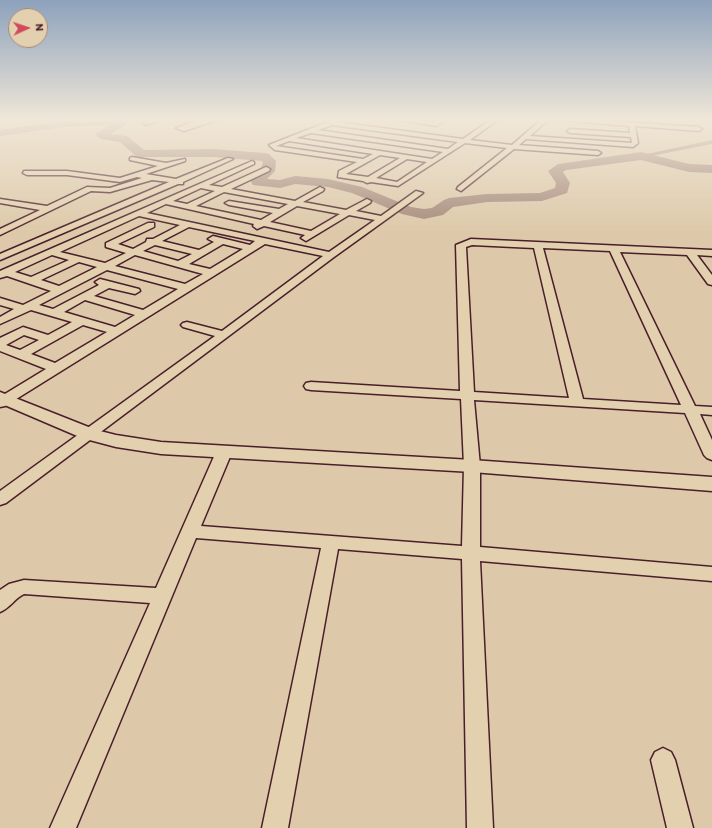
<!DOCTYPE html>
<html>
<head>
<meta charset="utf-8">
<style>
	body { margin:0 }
	#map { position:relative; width:712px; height:828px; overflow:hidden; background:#ddc9a9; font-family:Itim,sans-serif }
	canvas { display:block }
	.north { position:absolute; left:8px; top:8px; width:40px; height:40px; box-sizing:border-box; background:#e3d0ae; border:1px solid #a6897a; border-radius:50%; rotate:87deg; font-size:11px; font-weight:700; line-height:16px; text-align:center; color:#4a1f2b }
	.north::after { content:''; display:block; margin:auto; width:14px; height:18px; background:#d1495b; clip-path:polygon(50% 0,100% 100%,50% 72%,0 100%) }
</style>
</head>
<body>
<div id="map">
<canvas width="712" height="828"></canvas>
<div class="north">N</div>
</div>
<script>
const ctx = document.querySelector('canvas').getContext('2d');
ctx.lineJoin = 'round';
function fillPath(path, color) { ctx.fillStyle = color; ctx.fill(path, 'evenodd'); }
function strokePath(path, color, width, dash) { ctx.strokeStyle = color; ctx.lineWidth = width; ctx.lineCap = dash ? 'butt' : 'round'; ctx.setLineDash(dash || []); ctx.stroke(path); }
const canal = new Path2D(`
	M712,140v4l-71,14 -4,-2z`);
const river = new Path2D(`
	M91,119h33l3,4 -1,2 -16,9 17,2 17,14h3l66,-1 52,4 4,1 7,7 -1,10 -8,8 13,1 15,-4 33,3 34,8 49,20 13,2 8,-1 12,-8 5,-2 38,-4 53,-1 15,-5 1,-5 -8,-12 10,-7 83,-12 48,12 23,1v8l-23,-1 -48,-12 -75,10 -3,2 7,11 -3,10 -25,8 -55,1 -34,5 -10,8 -19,4 -22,-5 -50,-21 -24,-6 -33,-3 -15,4 -27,-3 -2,-3c4,-8 10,-11 12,-20l-1,-1 -49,-4h-73l-4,-1 -16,-14 -19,-3 -6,-5 15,-9 -47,2 -63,9v-6l63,-9z`);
const minor = new Path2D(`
	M152,119h10l-16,6 -3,-2z
	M201,119h19l-36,12 -8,-3z
	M335,119h9l-6,3 125,17 29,-20h7l-29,21 42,5 30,-26h7l-19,17 102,7 -1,-6 -61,-4 -3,-2 3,-2 60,4 -1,-7 -80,-7h32l118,8 3,2 -3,2 -64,-5 3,17 -5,4 -107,-8 -7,6 79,6 3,2 -3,2 -84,-6 -53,42 -4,-2 1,-2 49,-39 -42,-5 -67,43 -27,-4 -4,1 -4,-2 -25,-4 1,-6 18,-9 -82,-12 -6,-5zM332,125l126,17 -10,7 -130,-19zM311,133l132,19 -11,7 -136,-21zM289,141l84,13 -10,5 -87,-13zM380,155l20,3 -32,19 -22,-3zM407,159l20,3 -30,20 -21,-4z
	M392,119l43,3 5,-3h7l-11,7z
	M702,119h10v2z
	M132,157l34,6 19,-4v2l-39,13 30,5 52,-21 5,1 -50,23v2h-5l-178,76v-6l169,-72 -17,-2 -42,12 -19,-1 -91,44v-6l40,-19 -40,-7v-4l47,7 40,-19 23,1 32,-10 -5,-1 -17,5 -53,-7h-40l-4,-2 1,-2h43l53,7 38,-12 -28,-6v-2z
	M252,161l2,1v2l-45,21 13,2 44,-20 4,2 -1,2 -38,18 64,12 25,-14 4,2 -1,2 -20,11 43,8 21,-11 4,2 -1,2 -14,8 25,5 35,-25 7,2 -89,64 -328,246 -6,2v-14l215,-155 -32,-9 -2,-2 2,-2 4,-1 35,9 101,-75 -58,-12 -260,162 -5,1v-10l46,-28 -46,-18v-13l23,-11 25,8 24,-13 -41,-12 -31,14v-7l14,-8 -14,-4v-7l23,7 28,-14 -44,-15 -7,2v-7zM201,188l14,3 -28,13 -14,-3zM224,192l64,12 -9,5 -50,-8 -4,2 4,2 44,8 -12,7 -65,-14zM166,204l88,20 -1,2 4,3 7,-3 41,9 -4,3 5,3 43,-26 26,5 -46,32 -182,-39zM297,206l43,8 -29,17 -41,-9zM139,216l41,9 -27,14h-6l-1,3 -13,7 -15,-5 36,-17v-4h-6l-42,20v4l20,6 -21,10 -45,-11zM189,227l66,14 -5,4 -37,-9 -5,3 6,3 -15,8 -37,-9zM223,244l20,5 -33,20 -21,-5zM155,245l37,9 -14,7 -35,-10zM52,255l17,5 -38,17 -16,-5zM135,255l68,19 -18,10 -70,-18zM79,262l18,5 -38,19 -18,-6zM107,270l71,19 -35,21 -49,-14 15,-8 26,6 5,-3 -1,-2 -39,-10 -5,3 4,3 -46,24 -14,-4zM85,300l50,15 -20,12 -51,-15zM83,325l24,7 -52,31 -24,-9zM24,335l15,5 -19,10 -14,-5z
	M471,239l241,11v6l-15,-1 15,20v10l-4,-1 -21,-29 -67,-3 75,154 17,1v8l-12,-1 12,26v20l-5,-2 -3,-3 -19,-42 -211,-13 6,66v81l232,20v14l-232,-20 13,267h-26l-5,-269 -124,-10 -50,279h-26l59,-280 -125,-10 -120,290h-26l100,-225 -126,-9c-10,5 -14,14 -24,18v-22l9,-6 15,-4 132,8 60,-136 3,-3h10l3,3 -31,74 261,20 2,-80 -3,-67 -150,-9 -5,-1 -2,-3 2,-3 5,-1 149,9 -4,-146zM472,245l62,3 35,150 -95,-6 -8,-145zM543,248l67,3 71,154 -98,-6z
	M663,748l8,4 4,8 18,68h-26l-16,-68 4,-8z`);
const tertiary = new Path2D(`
	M0,392l96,38 20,5 45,7 311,18 240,17v14l-240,-19 -311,-18 -45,-7 -34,-9 -82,-35z`);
fillPath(canal, '#a48879');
fillPath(river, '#a48879');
strokePath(minor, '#4a1f2b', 3);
strokePath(tertiary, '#4a1f2b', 3);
fillPath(minor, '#e3d0ae');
fillPath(tertiary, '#e3d0ae');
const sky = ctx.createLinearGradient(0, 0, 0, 235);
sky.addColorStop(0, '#8da2bc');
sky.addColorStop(0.51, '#f0e7d8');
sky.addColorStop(1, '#f0e7d800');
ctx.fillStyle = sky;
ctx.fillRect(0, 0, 712, 235);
</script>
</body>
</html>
